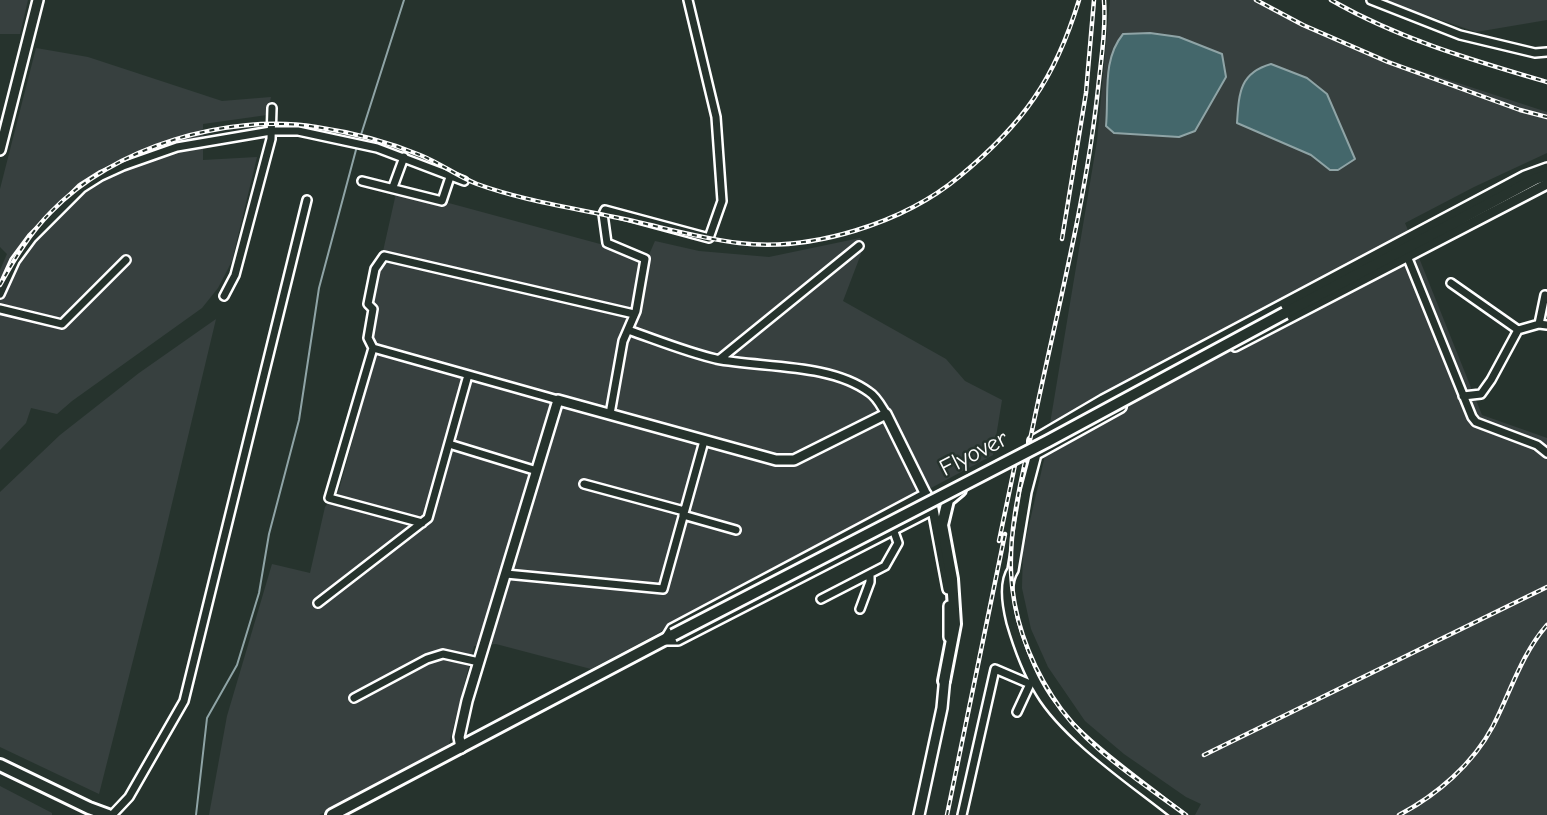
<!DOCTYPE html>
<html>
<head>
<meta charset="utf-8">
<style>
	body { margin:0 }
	canvas { display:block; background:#26332d }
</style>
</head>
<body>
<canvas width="1547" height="815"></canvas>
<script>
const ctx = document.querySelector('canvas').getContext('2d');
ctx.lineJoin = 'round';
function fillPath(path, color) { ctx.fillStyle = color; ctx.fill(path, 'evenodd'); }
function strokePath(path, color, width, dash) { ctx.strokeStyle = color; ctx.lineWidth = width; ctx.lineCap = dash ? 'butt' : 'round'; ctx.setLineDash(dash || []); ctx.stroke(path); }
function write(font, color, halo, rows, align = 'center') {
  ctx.font = font + ' "Comic Neue",sans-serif'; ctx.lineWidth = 5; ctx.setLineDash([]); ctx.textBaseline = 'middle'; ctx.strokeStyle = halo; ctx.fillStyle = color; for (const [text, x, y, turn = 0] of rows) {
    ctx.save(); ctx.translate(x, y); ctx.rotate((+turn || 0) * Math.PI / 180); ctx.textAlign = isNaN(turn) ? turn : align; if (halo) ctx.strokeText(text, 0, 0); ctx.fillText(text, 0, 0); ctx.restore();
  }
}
const built = new Path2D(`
	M0,0h28l-8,34h-20z
	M1110,0h148l57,29 88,36 144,47v41l-73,34 -69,36 77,192 65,23v377h-352l6,-11 -15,-7 -62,-43 -39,-33 -37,-54 -17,-38 -9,-41 1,-37 21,-91 53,-319z
	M1382,0h165v20l-71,12z
	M36,48l52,9 134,44 49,-4 -4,18 -64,9v36l54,-3 -25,104 -14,27 -16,20 -130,93 -15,13 -26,-6 -5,15 -26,27v-180l7,-16 -7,-7v-58z
	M397,189l251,68 7,-16 44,10 70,6 91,-19 4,8 -21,55 103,58 19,22 37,19 -9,55 -402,214 -95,-25 -22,2 -26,102 -129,67h-110l18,-99 45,-152 38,9 15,-66 14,-17 37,-135 -12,-19z
	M216,319l-58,243 -59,232 -99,-47v-255l60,-57 79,-62z
	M0,786l52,27v2h-52z`);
const water = new Path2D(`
	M1150,33l29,4 43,17 4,23 -31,54 -16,6 -65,-4 -8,-7c3,-32 -4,-66 17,-92z
	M1271,64l36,14 20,16 28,65 -17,11h-8l-19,-15 -74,-32c2,-29 2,-50 34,-59z`);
const stream = new Path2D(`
	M359,141l45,-141
	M196,815l11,-97 30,-53 22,-72 10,-59 30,-114 20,-132 38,-142`);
const minor = new Path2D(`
	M1371,0l89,35 75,18 12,-1
	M362,181l80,20 8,-24
	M393,187l11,-30
	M1407,256l65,161 4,5 61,23 10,8
	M1451,283l67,47
	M0,294l15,-33 17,-23 50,-50 19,-12 22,-10 54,-19 94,-16h27l79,17 87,33
	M224,296l11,-21 36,-136 1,-31
	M0,309l62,15 64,-64
	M1539,324l6,-29
	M628,330c29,10 58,22 88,29 46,9 114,4 153,33 8,5 12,14 17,22
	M373,348l185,52
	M720,359l139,-113
	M1463,396l18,-2 10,-14 27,-50 21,-6 8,1
	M610,414l13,-73 13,-30 9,-52 -38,-16 -4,-29 2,-4 104,28 13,-37 -6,-84 -28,-117
	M449,444l88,27
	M584,484l100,27
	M683,515l53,15
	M422,523l-93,-25 44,-150 -5,-10 5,-29 -5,-5 7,-35 9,-13 250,58
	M506,574l157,15 41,-148
	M821,599l64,-33 13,-23 -5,-14
	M318,603l110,-85 40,-143
	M860,609l10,-27v-8
	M354,698l73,-39 16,-5 36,8
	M112,815l17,-18 55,-96 123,-501
	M962,815l33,-146 35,15 -13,28`);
const tertiary = new Path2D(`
	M0,150l38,-150
	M1235,346l312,-162
	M1121,407l-85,47 -3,-2v-11l70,-41 422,-224 22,-8
	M1036,454l-10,38 -13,78c-9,13 -5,36 -1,52 7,24 16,49 29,70 27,45 95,90 136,123
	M949,637v-31
	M666,639l6,-10 254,-135
	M666,640h12l255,-131
	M461,748l-2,-11 8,-36 91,-301 218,60h18l92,-46 47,95 15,80
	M919,815l23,-107 3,-32`);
const secondary = new Path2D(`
	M1285,313l250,-134 12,-4
	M944,681l11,-57 -3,-45 -10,-54 6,-25 12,-10
	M0,765l89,43 19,7
	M332,815l341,-180`);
const rail = new Path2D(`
	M1104,0c2,30 -3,60 -6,89 -12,112 -41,222 -64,332 -10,49 -25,101 -23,151 2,45 17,86 41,124 31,50 87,84 134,119
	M1256,0l47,25 85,37 132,48 27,7
	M1331,0c68,39 141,60 216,82
	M1062,239l24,-146 8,-93
	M0,285c15,-27 30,-52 51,-73 62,-65 177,-99 265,-85 34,5 72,15 104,28 20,8 37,21 57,29 44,16 91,23 137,33 41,8 83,21 125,26 72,9 165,-20 221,-67 63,-52 95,-97 119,-176
	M999,541l18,-86
	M1204,755l343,-168
	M947,815l58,-281
	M1399,815c38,-20 74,-51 94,-89 17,-33 29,-73 54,-101`);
const secondaryBridge = new Path2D(`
	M673,635l375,-194 237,-128`);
const streetNames = [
	["Flyover",974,454,-27]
];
fillPath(built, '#37403f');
fillPath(water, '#44676b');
strokePath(water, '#8fa4a6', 2);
strokePath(stream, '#8fa4a6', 2);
strokePath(minor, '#fff', 12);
strokePath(tertiary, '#fff', 14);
strokePath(secondary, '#fff', 16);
strokePath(minor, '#26332d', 7);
strokePath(tertiary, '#26332d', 9);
strokePath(secondary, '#26332d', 10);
strokePath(rail, '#fff', 4.5);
strokePath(rail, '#26332d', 2, [5]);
strokePath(secondaryBridge, '#fff', 16, []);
strokePath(secondaryBridge, '#26332d', 10);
write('24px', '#fff', '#26332d', streetNames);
</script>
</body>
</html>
